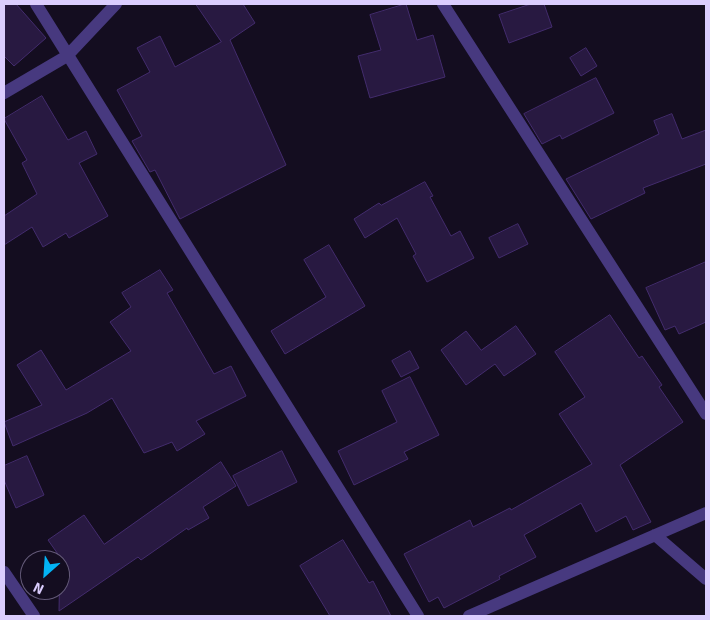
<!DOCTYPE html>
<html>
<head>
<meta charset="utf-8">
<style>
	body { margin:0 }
	#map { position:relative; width:710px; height:620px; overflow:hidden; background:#140d20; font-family:Signika,sans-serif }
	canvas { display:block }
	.frame { position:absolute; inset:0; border:5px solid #dbcdfe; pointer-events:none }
	.north { position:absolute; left:20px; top:550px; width:50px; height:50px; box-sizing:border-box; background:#140d20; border:1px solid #645a79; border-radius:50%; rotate:206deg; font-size:14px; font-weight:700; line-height:20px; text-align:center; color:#dbcdfe }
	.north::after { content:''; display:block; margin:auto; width:18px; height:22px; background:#03b4f5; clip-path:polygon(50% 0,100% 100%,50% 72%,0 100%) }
</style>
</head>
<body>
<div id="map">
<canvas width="710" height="620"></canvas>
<div class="frame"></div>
<div class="north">N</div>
</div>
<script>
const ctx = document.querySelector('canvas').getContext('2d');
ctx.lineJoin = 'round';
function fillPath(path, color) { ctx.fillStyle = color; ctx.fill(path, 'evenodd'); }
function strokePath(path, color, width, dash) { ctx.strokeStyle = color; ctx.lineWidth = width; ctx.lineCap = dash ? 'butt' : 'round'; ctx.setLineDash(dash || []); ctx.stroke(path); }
const building = new Path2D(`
	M4,4h12l30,34 -32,28 -10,-10z
	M196,4h47l12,19 -25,17 56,125 -106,54 -25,-49 -5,2 -18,-31 10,-5 -25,-46 33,-18 -13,-24 23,-12 15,31 46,-25z
	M406,4l11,36 16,-5 12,42 -75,21 -12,-42 23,-6 -11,-35z
	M531,4h13l8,23 -43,16 -10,-28z
	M586,48l11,18 -16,10 -11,-18z
	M596,78l18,35 -52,26 -2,-4 -18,9 -18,-30z
	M42,96l26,44 18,-9 11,23 -18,9 29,53 -39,22 -3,-5 -23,14 -11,-20 -28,18v-29l33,-22 -15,-31 5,-3 -23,-41z
	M672,114l10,25 24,-9v34l-63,24 2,5 -54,26 -25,-40 93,-45 -5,-13z
	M425,182l8,14 -3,1 21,39 9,-5 14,27 -47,24 -14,-26 3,-2 -19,-36 -32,20 -11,-19 25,-16 2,2z
	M518,224l10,20 -29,14 -10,-20z
	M329,245l36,61 -80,48 -14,-23 55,-34 -22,-37z
	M706,262v60l-27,12 -4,-8 -10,4 -19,-42z
	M160,270l13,20 -6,3 47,81 17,-8 15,30 -50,25 9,13 -28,17 -5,-9 -28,11 -32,-55 -25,15 -74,33 -9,-24 38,-17 -25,-40 24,-15 25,40 65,-39 -21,-29 21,-15 -9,-14z
	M610,315l29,43 3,-2 20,29 -3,2 24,35 -63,43 31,57 -18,8 -7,-14 -30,16 -15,-29 -57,32 12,22 -37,19 1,3 -56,29 -6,-11 -9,5 -25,-48 66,-34 3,7 37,-19 1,2 81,-46 -33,-50 26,-17 -30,-45z
	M516,326l20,28 -32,22 -9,-12 -29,21 -25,-35 25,-19 15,19z
	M410,351l9,17 -18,9 -9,-16z
	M410,377l29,58 -35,17 4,7 -54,26 -16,-34 59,-29 -15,-31z
	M282,451l15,31 -49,24 -15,-30z
	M27,456l17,39 -28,13 -12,-28v-14z
	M221,462l15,24 -33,21 6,11 -21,12 -1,-2 -46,32 -3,-3 -79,54 1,-54 -12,-17 36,-25 20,29z
	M343,540l26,43 4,-2 18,35h-61l-30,-50z`);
const minor = new Path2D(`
	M36,4l382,612
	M443,4l263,410
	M4,93l63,-37 49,-52
	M655,535l51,44
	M4,572l30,44
	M469,616l237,-103`);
fillPath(building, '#281941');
strokePath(building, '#432c6d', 1);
strokePath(minor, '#47397f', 12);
</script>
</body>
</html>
